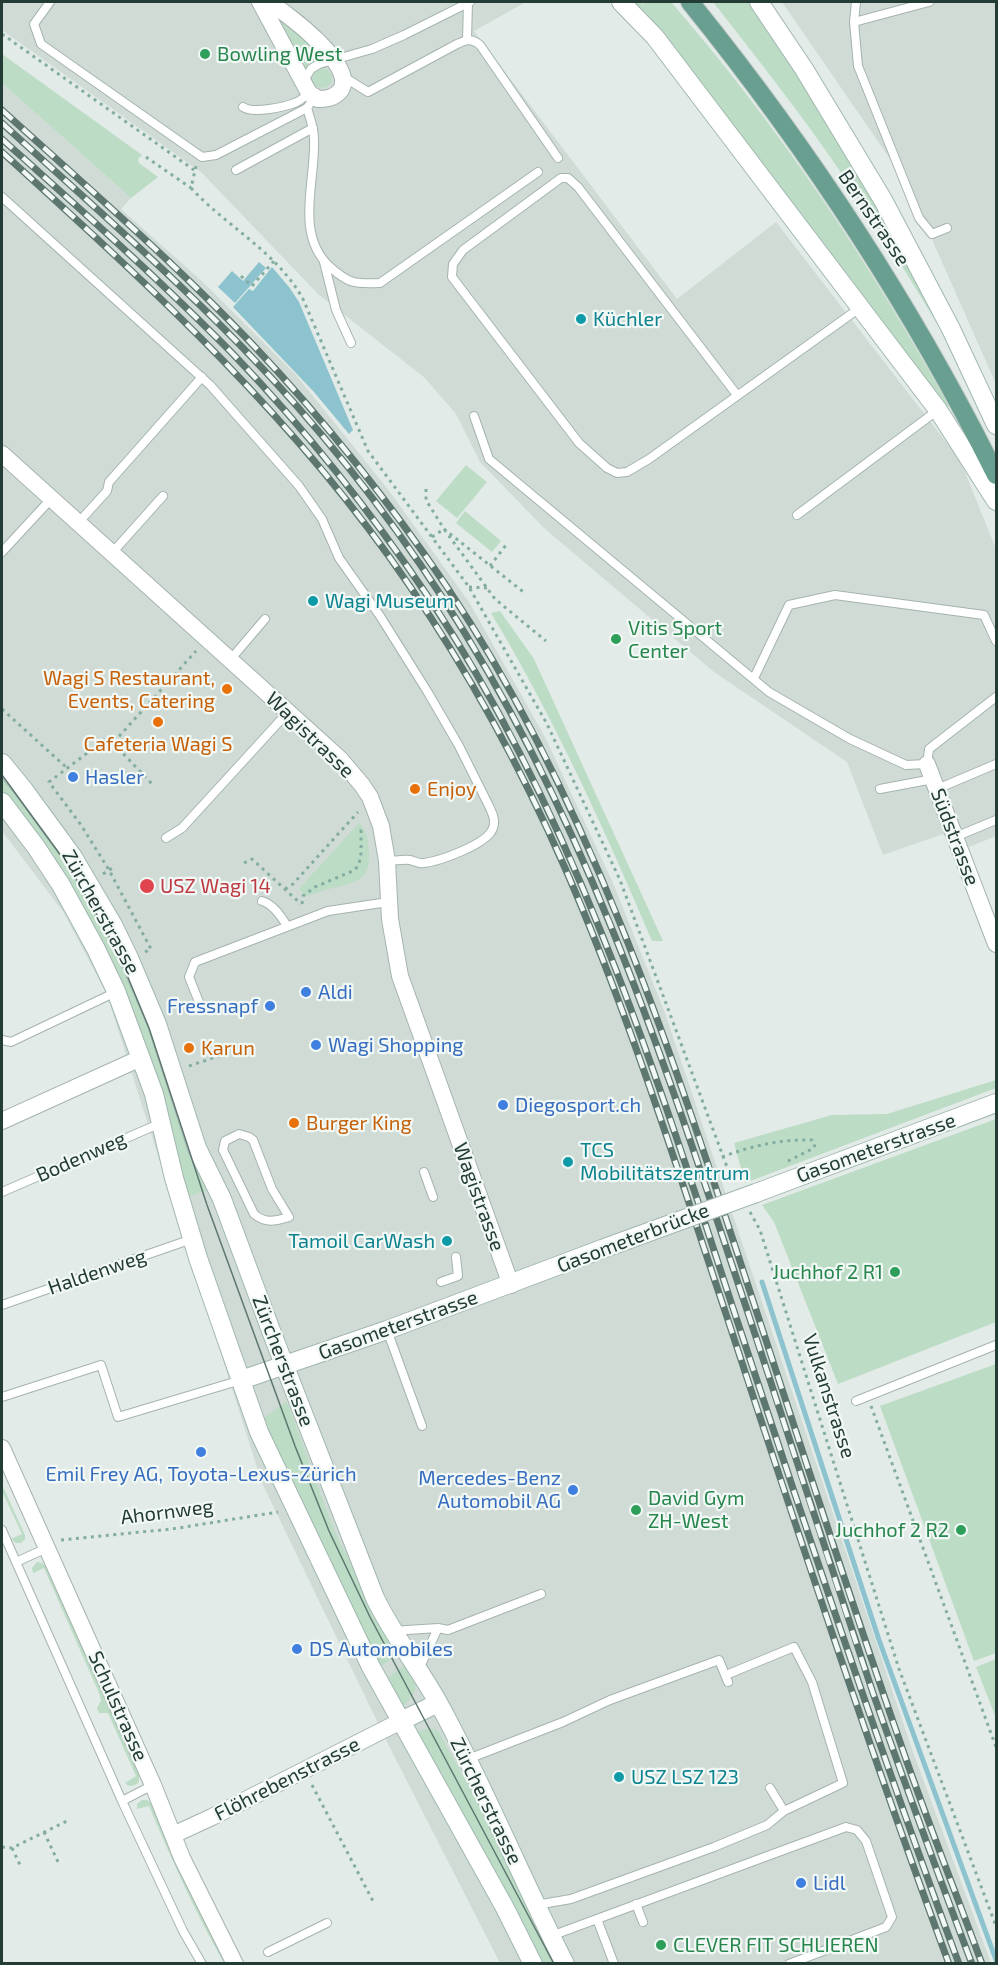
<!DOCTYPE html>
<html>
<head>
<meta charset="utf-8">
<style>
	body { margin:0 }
	#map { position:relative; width:998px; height:1965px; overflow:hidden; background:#e2ebe7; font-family:"Exo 2",sans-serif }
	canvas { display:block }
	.frame { position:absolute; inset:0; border:3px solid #233c35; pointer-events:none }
</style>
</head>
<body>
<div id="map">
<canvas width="998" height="1965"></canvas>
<div class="frame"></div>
</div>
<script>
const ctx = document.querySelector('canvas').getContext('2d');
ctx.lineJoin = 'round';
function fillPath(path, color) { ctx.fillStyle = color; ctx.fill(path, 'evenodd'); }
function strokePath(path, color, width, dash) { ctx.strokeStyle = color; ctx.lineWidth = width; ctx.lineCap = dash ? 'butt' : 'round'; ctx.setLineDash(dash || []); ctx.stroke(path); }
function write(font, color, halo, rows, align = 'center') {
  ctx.font = font + ' "Exo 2",sans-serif'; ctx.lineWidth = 4.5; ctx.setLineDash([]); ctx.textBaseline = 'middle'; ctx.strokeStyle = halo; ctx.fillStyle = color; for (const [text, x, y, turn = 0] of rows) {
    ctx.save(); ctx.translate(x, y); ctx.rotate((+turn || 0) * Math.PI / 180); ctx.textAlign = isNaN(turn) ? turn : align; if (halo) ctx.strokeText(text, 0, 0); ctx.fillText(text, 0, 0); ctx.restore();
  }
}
const built = new Path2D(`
	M2,2h524l-52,29 203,268 99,-77 184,238 36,89v287l-27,11 -26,-13 -60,21 -36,-93 -133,-90 -170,-144 -64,-66 -24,-48 -31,-36 -107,-84 -116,-121 -200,-143z
	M782,2h214v382l-88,-199z
	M2,83l129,115 -10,11 84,75 91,91 91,113 82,114 76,135 68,146 52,130 247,736 79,214h-491l-110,-215 -128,-265 -155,-488 -43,-82 -62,-82z`);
const green = new Path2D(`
	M628,2h13l3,3 -1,-3h28c107,123 199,261 278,404l-4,2z
	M713,2h42l110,176 85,167c-35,-58 -69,-115 -108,-171 -40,-59 -85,-116 -129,-172z
	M280,16l41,40 -12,8 -5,7 -26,-51z
	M2,54l140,101 -4,4 1,4 19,14 -27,21 -129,-115z
	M312 78a10 10 0 1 1 20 0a10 10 0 1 1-20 0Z
	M466,465l21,17 -30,36 -21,-17z
	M465,511l36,30 -9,11 -36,-29z
	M500,611l34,48 129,282h-11c-48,-113 -98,-223 -161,-328z
	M2,768l9,12 98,146 104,262 -28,10 -37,-137 -146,-266z
	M359,823c8,8 9,15 10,26 2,30 -10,33 -36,39 -9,2 -18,6 -27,8l-7,-7z
	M996,1080v8l-251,95 -11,-40 98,-28 55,-1z
	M996,1119v203l-158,62 -64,-162 -12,-17z
	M996,1364v289l-22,8 -94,-255z
	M285,1402l3,2 39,108 12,29 60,112 -20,15 -117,-245 2,-5z
	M2,1485l23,50v4l-4,4h-5l-5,-4 11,-5 -20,-43z
	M37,1562l5,1 5,4 92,207v8l-4,3 -6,1 -4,-3 11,-7 -28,-63h-9l-2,-5 4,-7 -2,-8 -55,-125 -11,5 -1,-5z
	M996,1659v59l-20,-51z
	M407,1664c12,17 12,29 -5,43l-17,-28z
	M431,1728l7,3 36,65 85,167h-19l-123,-230 2,-2z
	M142,1800h5l4,3 36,83 40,77h-3c-29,-51 -52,-103 -75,-157l-12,3v-5z`);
const water = new Path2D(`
	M259,262l7,6 -31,35 -17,-16 14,-16 11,10z
	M272,267l17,20 10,15 54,128 -4,4 -35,-42 -81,-85 16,-18 4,2z`);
const stream = new Path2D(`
	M762,1282l117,358 117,320`);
const path = new Path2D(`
	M2,34l192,136
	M146,157l45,31
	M196,166l-5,22c36,39 86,64 112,111l65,152 101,136 78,137 73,156 113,303
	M241,276l11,10 22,-25
	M426,489v11l18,29 82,65
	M432,537l12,-8 51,70 51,42
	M490,566l16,-21
	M469,587l18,1
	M2,709l65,59
	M113,743l41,43
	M244,863l8,-4 49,45
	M103,874l11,-7
	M285,889l8,-5 65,-72
	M302,904l1,-8 12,-9 40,-17 4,-6 2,-11v-23l3,-2
	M145,952l6,-3 -42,-79 -28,-45 -32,-43 58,-44 6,5 83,-92
	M189,1066l45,-15
	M722,1157c29,-11 59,-18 90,-17l3,4 -1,4 -28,14
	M750,1212l10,18 139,439 97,257
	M871,1406l125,341
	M61,1540l111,-11 106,-17
	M312,1785l62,118
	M44,1832l14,30
	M2,1847l10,1 55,-27
	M12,1848l9,19`);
const lane = new Path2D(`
	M50,2l-16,22 7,20 161,113 14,-2 91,-47 2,-3
	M856,2l-2,20 4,44 61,152 13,16 15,-6
	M854,22l75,-20
	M467,40l1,-38
	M344,77l24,15 89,-48c9,-4 14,-6 23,1l78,113
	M303,82l8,-13 8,-5 53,-15 32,-14 66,-33
	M243,107c10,7 42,0 54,-5 4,-2 8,-6 12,-9
	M307,108c3,10 7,20 7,31 2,42 -20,95 16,128 19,17 25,17 50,16l158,-111
	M236,170l77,-42
	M2,197l208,188 89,101 23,33 17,39 41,58 47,75 32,55 30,60c3,7 7,14 4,22 -5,16 -53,33 -69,35 -6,1 -9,-2 -14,-3 -7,-1 -16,1 -23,1
	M324,262l12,48 15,33
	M737,395l-159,-208 -10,-9h-7l-98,72 -10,14 -1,13 127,166 28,25 10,5 10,-1 22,-13 212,-152
	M474,416l15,43 280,233 81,47 56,26 21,-1 2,-15 67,-52
	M797,515l141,-105
	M78,523l29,-32 2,-9 93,-105
	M2,552l49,-53
	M112,553l51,-57
	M230,660l35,-41
	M754,678l35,-73 46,-10 149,20 12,26
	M880,789l53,-10
	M937,789l59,-25
	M955,837l41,-17
	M166,838l16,-10 106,-116
	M262,901c11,3 19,15 25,25
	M199,1002l-10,-25 6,-15 133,-51 60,-9
	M2,1040l9,2 105,-50
	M239,1134l10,3 4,3 19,49 17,28c-14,4 -23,7 -35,-3l-31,-64 2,-9z
	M424,1172l9,25
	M2,1192l159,-69
	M441,1282l17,-6 -2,-19
	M2,1305l190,-66
	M387,1330l35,96
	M2,1397l99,-32 17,52 123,-37
	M856,1401l140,-56
	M2,1530l14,32
	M47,1548l-31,14 106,239
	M392,1631l46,-3 10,2 93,-36
	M419,1669l19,-41
	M726,1675l68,-28 18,35 31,101 -59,28
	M468,1759l95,-37 47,-22 109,-40 9,22
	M153,1785l-31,16 61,130 19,33
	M636,1904l7,18
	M536,1905l35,-6 143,-52 53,-22 17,-14 -14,-23
	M597,1919l17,45
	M551,1936l295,-109 11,3 9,11 26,76 -6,10 -97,37
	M268,1952l59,-29`);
const street = new Path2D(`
	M260,2l49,91 9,6c9,0 16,-1 22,-8 19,-24 -54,-79 -72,-89
	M2,454l338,305 22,26 8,12 11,29 6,35 3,58 10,57 111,309
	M927,764l69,180
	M2,1121l130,-59 10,-2
	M2,1448l151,337 29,73 53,106
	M173,1835l39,-18 189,-96`);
const secondary = new Path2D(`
	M621,2l34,35 283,373 58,91
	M759,2l45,67 79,131 68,129 45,96
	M2,763l22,27 49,67 40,68 16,33 28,66 40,124 25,51 51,137 102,262c18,37 44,70 64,106 46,84 82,174 126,260
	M2,802l34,45 25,38 35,64 20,42 38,103 20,84 24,80 61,174 112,235 134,241 28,56
	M756,1193l240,-90
	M241,1380l146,-50 215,-81
	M401,1721l37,-18`);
const primary = new Path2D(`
	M690,2c118,146 222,304 306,473`);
const tram = new Path2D(`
	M2,775l68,93 37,64 15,31 27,65 58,177 88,241 34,85 41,86 184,347`);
const rail = new Path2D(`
	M2,110c85,77 172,152 251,235 71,75 136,156 194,242 150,225 230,483 314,738 48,146 95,292 146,437 24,68 50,134 75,202
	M2,123c81,74 164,146 241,225 74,76 141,160 199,249 147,225 224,470 308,722 41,125 81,250 123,374 32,91 65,181 99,271
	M2,139c78,70 157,140 231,215 73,76 139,159 198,247 141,212 219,454 298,695 74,223 148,447 230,668
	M2,152c150,136 292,264 407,433 61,89 113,185 156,283 63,144 110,294 160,443 72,219 144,437 224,653`);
const secondaryBridge = new Path2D(`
	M602,1249l154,-56`);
const markers = [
	[205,54,6,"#2e9e5b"],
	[581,319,6,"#0f9aa8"],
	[313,601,6,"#0f9aa8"],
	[616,639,6,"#2e9e5b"],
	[227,689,6,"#e8710a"],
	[158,722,6,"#e8710a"],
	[73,777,6,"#3f7fe0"],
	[415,789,6,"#e8710a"],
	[147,886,8,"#e0444e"],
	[306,992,6,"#3f7fe0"],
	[270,1006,6,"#3f7fe0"],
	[316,1045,6,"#3f7fe0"],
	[189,1048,6,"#e8710a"],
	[503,1105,6,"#3f7fe0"],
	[294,1123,6,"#e8710a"],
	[568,1162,6,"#0f9aa8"],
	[447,1241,6,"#0f9aa8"],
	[895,1272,6,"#2e9e5b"],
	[201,1452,6,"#3f7fe0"],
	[573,1490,6,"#3f7fe0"],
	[636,1510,6,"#2e9e5b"],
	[961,1530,6,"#2e9e5b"],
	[297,1649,6,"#3f7fe0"],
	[619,1777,6,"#0f9aa8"],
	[801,1883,6,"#3f7fe0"],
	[661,1945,6,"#2e9e5b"]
];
const leisureNames = [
	["Bowling West",217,54],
	["Vitis Sport",628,628],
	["Center",628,651],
	["Juchhof 2 R1",883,1272,"right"],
	["David Gym",648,1498],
	["ZH-West",648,1521],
	["Juchhof 2 R2",949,1530,"right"],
	["CLEVER FIT SCHLIEREN",673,1945]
];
const streetNames = [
	["Bernstrasse",874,218,56],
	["Wagistrasse",310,735,44],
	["Südstrasse",955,837,69],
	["Zürcherstrasse",101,912,61],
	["Gasometerstrasse",876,1148,-20],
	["Bodenweg",81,1157,-24],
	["Wagistrasse",479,1197,70],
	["Gasometerbrücke",633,1238,-21],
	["Haldenweg",97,1272,-19],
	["Gasometerstrasse",398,1325,-20],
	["Zürcherstrasse",283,1361,69],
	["Vulkanstrasse",829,1396,72],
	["Ahornweg",167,1512,-7],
	["Schulstrasse",118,1706,66],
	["Flöhrebenstrasse",287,1779,-27],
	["Zürcherstrasse",486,1801,64]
];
const cultureNames = [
	["Küchler",593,319],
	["Wagi Museum",325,601],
	["TCS",580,1150],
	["Mobilitätszentrum",580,1173],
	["Tamoil CarWash",435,1241,"right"],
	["USZ LSZ 123",631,1777]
];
const foodNames = [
	["Wagi S Restaurant,",215,678,"right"],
	["Events, Catering",215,701,"right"],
	["Cafeteria Wagi S",158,744,"center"],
	["Enjoy",427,789],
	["Karun",201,1048],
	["Burger King",306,1123]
];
const shopNames = [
	["Hasler",85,777],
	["Aldi",318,992],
	["Fressnapf",258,1006,"right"],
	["Wagi Shopping",328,1045],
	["Diegosport.ch",515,1105],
	["Emil Frey AG, Toyota-Lexus-Zürich",201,1474,"center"],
	["Mercedes-Benz",561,1478,"right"],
	["Automobil AG",561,1501,"right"],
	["DS Automobiles",309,1649],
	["Lidl",813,1883]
];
const healthNames = [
	["USZ Wagi 14",160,886]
];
fillPath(built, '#d0dbd6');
fillPath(green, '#bcdcc5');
fillPath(water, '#8dc3ce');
strokePath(stream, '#8dc3ce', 5);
strokePath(lane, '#a5b3ae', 10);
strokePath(street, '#a5b3ae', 18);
strokePath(secondary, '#a1b7af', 20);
strokePath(primary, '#c1c8c6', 20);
strokePath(path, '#84ada1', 3, [3, 4.5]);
strokePath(lane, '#fff', 8);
strokePath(street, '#fff', 16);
strokePath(secondary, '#fff', 18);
strokePath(primary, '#699f91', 18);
strokePath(tram, '#5d7770', 1.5);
strokePath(rail, '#5d7770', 7);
strokePath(rail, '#f2f8f5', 4.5, [14]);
strokePath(secondaryBridge, '#a1b7af', 20, []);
strokePath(secondaryBridge, '#fff', 18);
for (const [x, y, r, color] of markers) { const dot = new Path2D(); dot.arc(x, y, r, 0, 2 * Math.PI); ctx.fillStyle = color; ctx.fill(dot); strokePath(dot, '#f2f8f5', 2); }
write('20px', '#27864d', '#f2f8f5', leisureNames, 'left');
write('20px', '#233c35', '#f2f8f5', streetNames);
write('20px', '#0d838f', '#f2f8f5', cultureNames, 'left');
write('20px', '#c56008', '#f2f8f5', foodNames, 'left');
write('20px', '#366cbe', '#f2f8f5', shopNames, 'left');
write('20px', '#be3a42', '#f2f8f5', healthNames, 'left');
</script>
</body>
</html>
